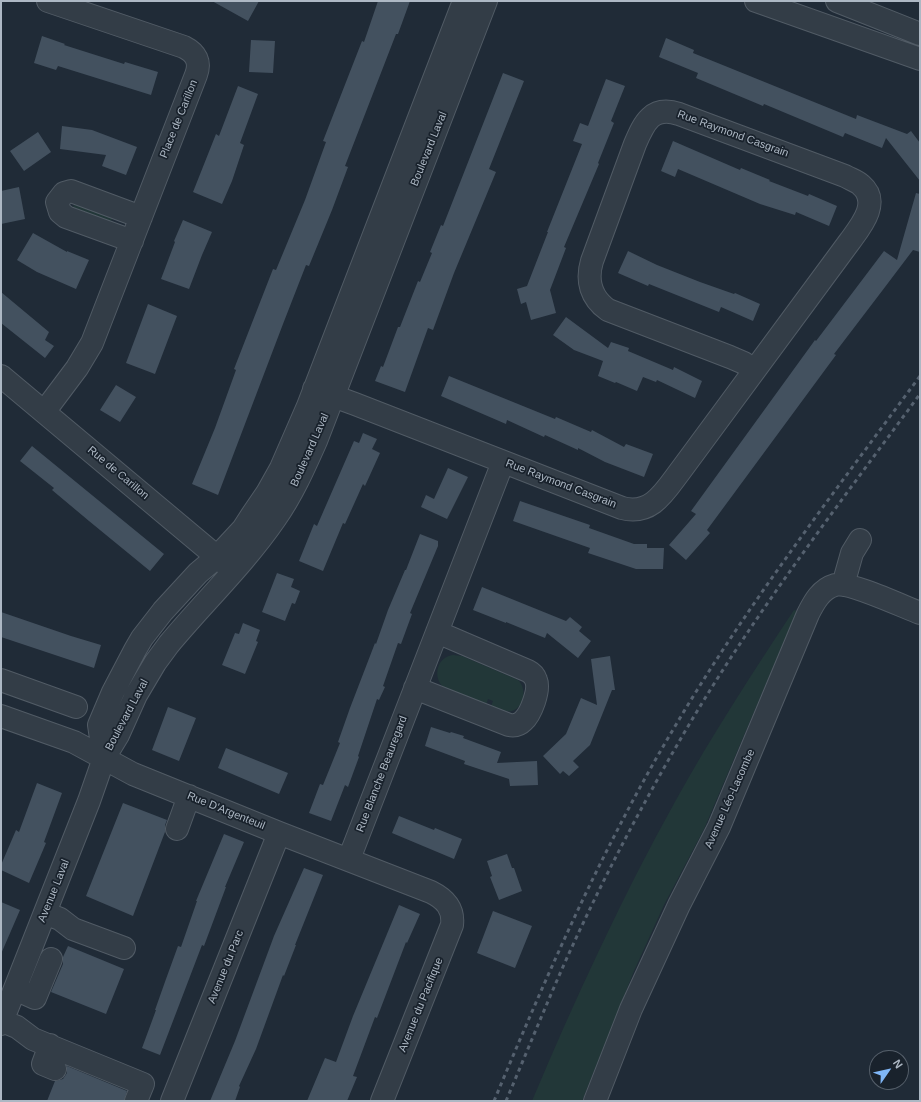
<!DOCTYPE html>
<html>
<head>
<meta charset="utf-8">
<style>
	body { margin:0 }
	#map { position:relative; width:921px; height:1102px; overflow:hidden; background:#202b37; font-family:Helvetica,sans-serif }
	canvas { display:block }
	.frame { position:absolute; inset:0; border:2px solid #adb8c4; pointer-events:none }
	.north { position:absolute; left:869px; top:1050px; width:40px; height:40px; box-sizing:border-box; background:#19222c; border:1px solid #545e69; border-radius:50%; rotate:56deg; font-size:11px; font-weight:700; line-height:16px; text-align:center; color:#adb8c4 }
	.north::after { content:''; display:block; margin:auto; width:14px; height:18px; background:#7fb6f7; clip-path:polygon(50% 0,100% 100%,50% 72%,0 100%) }
</style>
</head>
<body>
<div id="map">
<canvas width="921" height="1102"></canvas>
<div class="frame"></div>
<div class="north">N</div>
</div>
<script>
const ctx = document.querySelector('canvas').getContext('2d');
ctx.lineJoin = 'round';
function fillPath(path, color) { ctx.fillStyle = color; ctx.fill(path, 'evenodd'); }
function strokePath(path, color, width, dash) { ctx.strokeStyle = color; ctx.lineWidth = width; ctx.lineCap = dash ? 'butt' : 'round'; ctx.setLineDash(dash || []); ctx.stroke(path); }
function write(font, color, halo, rows, align = 'center') {
  ctx.font = font + ' Helvetica,sans-serif'; ctx.lineWidth = 3.5; ctx.setLineDash([]); ctx.textBaseline = 'middle'; ctx.strokeStyle = halo; ctx.fillStyle = color; for (const [text, x, y, turn = 0] of rows) {
    ctx.save(); ctx.translate(x, y); ctx.rotate((+turn || 0) * Math.PI / 180); ctx.textAlign = isNaN(turn) ? turn : align; if (halo) ctx.strokeText(text, 0, 0); ctx.fillText(text, 0, 0); ctx.restore();
  }
}
const green = new Path2D(`
	M74,204l39,13 -3,7 -37,-17z
	M794,610l3,1 -93,218 -40,76 -30,66 -52,130h-50c43,-102 90,-204 144,-301 36,-65 77,-128 118,-190z
	M453,655l9,1 56,24c9,8 7,27 -6,31 -7,2 -15,-2 -21,-5l2,-5 -5,-2 -2,6c-11,-4 -37,-12 -44,-19 -4,-5 -6,-11 -4,-18 2,-8 8,-12 15,-13z`);
const building = new Path2D(`
	M212,1h47l-11,20z
	M378,1h32l-12,33h-2l-51,132 3,1 -16,43 -23,56 -3,-1 -23,59 -65,171 -26,-11 23,-56 21,-58 -2,-1 39,-100 3,1 29,-70 21,-58 -3,-1 39,-100 2,1z
	M42,36l23,8 -1,1 60,19 1,-2 33,10 -7,23 -93,-29 -2,4 -22,-7z
	M666,38l28,12 -1,3 163,66 1,-4 50,19 4,-3 9,12v38l-34,-43 -4,10 -37,-15 -2,4 -79,-33 -1,2 -67,-28 2,-5 -39,-16z
	M251,40l24,1 -2,32 -24,-1z
	M503,73l21,8 -35,88 7,3 -42,101 -21,57 -5,-2 -23,64 -30,-11 6,-15 2,1 15,-40h2l18,-46 2,1 12,-29 -2,-1 11,-27 2,1z
	M606,79l19,7 -14,35 3,2 -16,40 1,1 -35,83 2,1 -16,42 6,23 -25,7 -5,-18 -5,2 -4,-15 10,-3 21,-54h-1l35,-88 -9,-3 7,-18 8,3z
	M238,86l20,8 -18,49 4,2 -12,36 -10,23 -29,-12 23,-58 3,2z
	M62,126l30,4 45,17 -11,28 -24,-9 4,-11 -46,-6z
	M38,132l13,20 -27,19 -14,-20z
	M673,141l67,29 1,-2 29,12 -1,1 39,15 1,-2 28,12 -8,20 -33,-14 -1,3 -35,-11 -82,-35 -3,8 -14,-6z
	M19,187l6,32 -24,5v-33z
	M916,193l4,1v58l-7,-2 -31,41 -48,63 2,1 -129,175 3,3 -24,27 -17,-15 27,-31 -5,-3 124,-171 1,1 68,-90 13,9z
	M183,220l29,12 -10,23 -13,34 -28,-10 14,-37 -1,-1z
	M33,233l34,19v-1l22,9 -13,29 -39,-17 -20,-12z
	M628,251l29,14 43,17 34,12 1,-1 25,11 -7,17 -32,-14 -2,5 -70,-28 -1,2 -30,-13z
	M1,292l48,40 -4,8 9,6 -9,12 -44,-35z
	M148,304l29,12 -22,58 -29,-11z
	M566,317l42,31 3,-6 18,6 -1,3 45,19 1,-3 28,14 -7,17 -38,-18 -1,2 -13,-5 -6,14 -21,-9 -1,1 -17,-7 5,-15 -29,-11 -21,-15z
	M449,376l106,43 1,-2 35,15 1,-2 32,17 2,-3 27,10 -9,23 -39,-15 -27,-14v2l-33,-15 -1,2 -37,-17 -1,4 -65,-28z
	M116,385l20,12 -16,25 -20,-12z
	M363,433l14,6 -5,10 8,4 -15,33 -2,-2 -18,40 -2,-1 -20,48 -24,-10 15,-37 3,2 37,-85 5,2z
	M32,446l132,108 -14,17 -61,-50 -37,-31 2,-2 -34,-27z
	M448,468l20,9 -21,42 -26,-12 5,-12 8,4z
	M520,501l70,24 -1,3 45,16h13v4h17l-1,21h-27l-48,-16 2,-5 -77,-27z
	M420,534l18,7v5l-28,67 2,1 -11,30 -3,-1 -15,43 2,1 -6,13 -2,-1 -19,57 1,1 -11,30 -3,-2 -14,36 -22,-8 11,-29 3,1 17,-42 -2,-1 12,-34 25,-65 1,1 12,-34 17,-40h1z
	M277,573l17,6 -3,8 9,4 -5,13 -3,-1 -7,18 -23,-9z
	M482,587l84,34 4,-4 12,10 -3,4 12,10 -13,17 -31,-25 -2,5 -39,-16v1l-33,-13z
	M1,612l70,24 30,9 -7,23 -93,-31z
	M243,623l17,7 -4,11 2,1 -13,32 -23,-9 13,-32 4,1z
	M610,656l5,34h-3l-22,55 -17,16 6,6 -10,9 -6,-5 -3,3 -17,-18 23,-22 15,-36 16,7 -6,-46z
	M168,707l28,11 -17,43 -27,-11z
	M431,727l19,6 1,-1 13,4 -1,2 38,14 -4,11 40,-2 1,24 -28,1 -1,-7 -45,-15 1,-3 -40,-15z
	M226,748l62,25 -9,21 -61,-26z
	M37,783l25,10 -18,49 2,1 -17,40 -28,-13v-5l15,-35 3,2z
	M123,803l44,17 -2,5v7l-32,84 -47,-20z
	M399,816l35,14 1,-2 27,11 -8,20 -62,-26z
	M224,834l20,8 -19,45h1l-22,59 -2,-1 -42,110 -18,-7 14,-38h-1l11,-31 12,-33 3,1 16,-46h-1z
	M507,854l5,14h2l8,23 -23,9 -9,-23 2,-1 -5,-15z
	M304,868l19,7 -28,70h1l-12,31 -1,-1 -27,74 -17,37 1,1 -5,14h-25l25,-60 39,-105z
	M1,902l19,8 -19,44z
	M399,905l21,9 -13,29 -1,-1 -29,76 -2,-1 -22,59 4,1 -10,24h-40l18,-43 11,4 17,-46z
	M493,911l39,15 -17,42 -38,-15z
	M68,946l56,23 -18,45 -55,-22 12,-28v-7z
	M67,1066l60,25 -3,10h-77l8,-20 8,-2 4,-6z`);
const minor = new Path2D(`
	M756,1l164,58
	M837,1l83,33
	M132,241l-66,-24 -6,-5 -3,-10 7,-9 7,-2 70,26
	M1,376l228,191
	M314,389l41,15 267,104c30,8 43,-17 59,-38l169,-229c11,-15 31,-39 11,-56 -4,-4 -11,-6 -16,-9l-166,-62c-27,-9 -35,9 -44,30l-43,117c-6,20 -1,37 16,49l122,47 14,6 10,8
	M44,412l33,-44 15,-25 104,-268c5,-13 0,-22 -12,-28l-136,-46
	M843,585l9,-32 8,-13
	M1,680l75,27
	M415,688l94,37c5,1 10,0 14,-4 8,-7 17,-31 13,-41 -1,-3 -4,-7 -8,-9l-91,-39
	M1,716l73,26 59,32 146,59 152,59c14,7 23,16 21,33l-70,176
	M104,758l-5,-33 14,-33 22,-42 7,-12 21,-27 35,-38 19,-16 26,-28 9,-14 15,-22 14,-25 27,-62 156,-405
	M177,829l12,-33
	M349,859l154,-397
	M45,913l15,6 13,10 51,19
	M15,989l20,9 16,-39
	M2,1021l15,6 16,12 110,45 -7,17
	M1,1024l88,-223 15,-43 14,-23 18,-40 19,-32 14,-19c35,-42 75,-80 106,-125 17,-24 29,-51 41,-78l170,-440
	M50,1045l-7,19 12,5
	M172,1101l107,-268
	M595,1101l36,-92 48,-104 40,-78 89,-213c6,-12 13,-25 27,-29 14,-4 69,22 85,28`);
const rail = new Path2D(`
	M494,1101c54,-129 110,-257 183,-378 72,-121 159,-233 243,-347
	M506,1101c20,-47 39,-94 60,-141 34,-75 72,-148 114,-220 70,-121 157,-233 240,-346`);
const streetNames = [
	["Place de Carillon",179,119,-68],
	["Rue Raymond Casgrain",733,134,20],
	["Boulevard Laval",429,149,-68],
	["Boulevard Laval",310,450,-66],
	["Rue de Carillon",118,473,40],
	["Rue Raymond Casgrain",561,484,21],
	["Boulevard Laval",127,715,-62],
	["Rue Blanche Beauregard",382,774,-69],
	["Avenue Léo-Lacombe",730,799,-66],
	["Rue D'Argenteuil",226,811,22],
	["Avenue Laval",54,891,-68],
	["Avenue du Parc",226,967,-68],
	["Avenue du Pacifique",421,1005,-68]
];
fillPath(green, '#223738');
fillPath(building, '#43515f');
strokePath(minor, '#515b65', 24);
strokePath(minor, '#333d47', 22);
strokePath(rail, '#55616f', 3, [4, 4]);
write('11px', '#adb8c4', '#19222c', streetNames);
</script>
</body>
</html>
